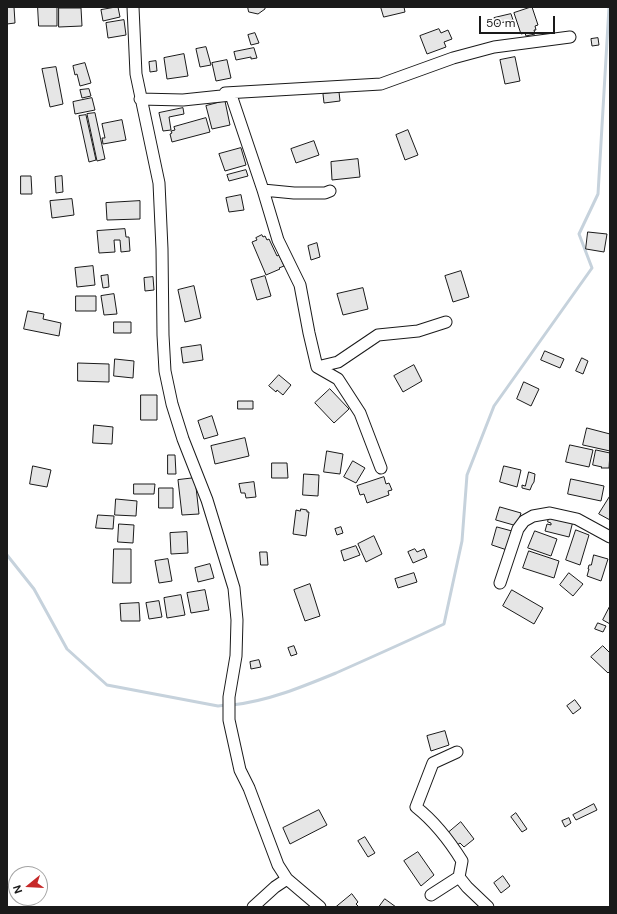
<!DOCTYPE html>
<html>
<head>
<meta charset="utf-8">
<style>
	body { margin:0 }
	#map { position:relative; width:617px; height:914px; overflow:hidden; background:#fff; font-family:"DM Sans",sans-serif }
	canvas { display:block }
	.frame { position:absolute; inset:0; border:8px solid #1a1a1a; pointer-events:none }
	.north { position:absolute; left:8px; top:866px; width:40px; height:40px; box-sizing:border-box; background:#fff; border:1px solid #a3a3a3; border-radius:50%; rotate:252deg; font-size:11px; font-weight:700; line-height:16px; text-align:center; color:#1a1a1a }
	.north::after { content:''; display:block; margin:auto; width:14px; height:18px; background:#c62828; clip-path:polygon(50% 0,100% 100%,50% 72%,0 100%) }
	.scale { position:absolute; left:479px; top:16px; width:76px; height:18px; box-sizing:border-box; border:2px solid #1a1a1a; border-top:0; padding-left:5px; font-size:12px; line-height:14px; white-space:nowrap; color:#1a1a1a; -webkit-text-stroke:3px #fff; paint-order:stroke }
</style>
</head>
<body>
<div id="map">
<canvas width="617" height="914"></canvas>
<div class="frame"></div>
<div class="north">N</div>
<div class="scale">50 m</div>
</div>
<script>
const ctx = document.querySelector('canvas').getContext('2d');
ctx.lineJoin = 'round';
function strokePath(path, color, width, dash) { ctx.strokeStyle = color; ctx.lineWidth = width; ctx.lineCap = dash ? 'butt' : 'round'; ctx.setLineDash(dash || []); ctx.stroke(path); }
function fillPath(path, color) { ctx.fillStyle = color; ctx.fill(path, 'evenodd'); }
const stream = new Path2D(`
	M7,555l27,34 33,60 40,36 111,21 8,-1
	M232,705c36,-4 70,-18 104,-32 36,-16 72,-32 108,-49l18,-83 5,-66 27,-69 98,-138 -13,-34 19,-40 11,-187`);
const building = new Path2D(`
	M7,7h7l1,16 -8,1z
	M38,7h19v19h-18z
	M118,7l2,10 -17,4 -2,-11z
	M248,7h17v2l-7,5 -9,-2z
	M381,7h23l1,5 -21,5z
	M532,7l6,18 -3,1 1,4h-2l1,4 -9,2 -1,-3 -4,1 -7,-21z
	M59,8h22l1,18 -23,1z
	M511,14l2,6 -17,4 -2,-6z
	M124,20l2,15 -18,3 -2,-15z
	M439,29l2,4 7,-3 4,9 -8,3 2,5 -19,7 -7,-18z
	M255,33l4,10 -8,2 -3,-10z
	M598,38l1,7 -7,1 -1,-7z
	M206,47l5,18 -11,2 -4,-18z
	M254,48l3,10 -6,1v-2l-15,3 -2,-8z
	M184,54l4,22 -21,3 -3,-21z
	M515,57l5,24 -15,3 -5,-24z
	M227,60l4,18 -15,3 -4,-18z
	M156,61l1,10 -7,1 -1,-10z
	M85,63l6,20 -11,3 -3,-12 -2,1 -2,-9z
	M56,67l7,37 -13,3 -8,-38z
	M89,89l2,7 -9,2 -2,-8z
	M339,92l1,9 -16,2 -1,-9z
	M92,98l3,12 -20,4 -2,-12z
	M225,101l5,24 -18,4 -6,-23z
	M183,108l1,6 -15,3 2,13 -8,1 -4,-18z
	M95,113l10,46 -8,2 -10,-47z
	M86,115l10,45 -7,2 -10,-46z
	M206,118l4,14 -38,10 -2,-8 2,-1 -1,-2 4,-1 -1,-3z
	M122,120l4,20 -23,4 -1,-6h3l-3,-14z
	M408,130l10,25 -13,5 -9,-25z
	M314,141l5,14 -23,8 -5,-14z
	M241,148l5,17 -21,6 -6,-17z
	M358,159l2,18 -28,3 -1,-18z
	M246,170l2,6 -19,5 -2,-6z
	M21,176h10l1,18h-11z
	M62,176l1,16 -7,1 -1,-16z
	M241,195l3,15 -15,2 -3,-14z
	M72,199l2,16 -22,3 -2,-17z
	M140,201v18l-33,1 -1,-17z
	M125,229l1,8h3l1,14 -9,1 -1,-12h-6l1,12 -16,1 -2,-22z
	M588,232l19,2 -3,18 -18,-3z
	M262,235l1,2 2,-1 2,4 2,-1 8,17 2,-1 5,11 -5,2 1,1 -14,6 -14,-33 5,-2 -1,-2z
	M317,243l3,14 -9,3 -3,-14z
	M93,266l2,19 -18,2 -2,-19z
	M461,271l8,26 -16,5 -8,-26z
	M108,275l1,12 -6,1 -2,-12z
	M265,276l6,20 -14,4 -6,-20z
	M153,277l1,13 -9,1 -1,-13z
	M194,286l7,32 -16,4 -7,-32z
	M363,288l5,21 -25,6 -6,-21z
	M114,294l3,20 -13,1 -3,-19z
	M76,296h20v15h-20z
	M28,311l16,3 -1,5 18,4 -2,13 -35,-7z
	M114,322h17v11h-17z
	M201,345l2,15 -20,3 -2,-15z
	M545,351l19,8 -4,9 -19,-8z
	M582,358l6,3 -5,13 -7,-3z
	M115,359l19,2 -1,17 -19,-2z
	M78,363l31,1v18l-31,-1z
	M414,365l8,16 -19,11 -9,-16z
	M279,375l12,10 -8,10 -6,-5 -1,2 -7,-6z
	M524,382l15,7 -8,17 -14,-7z
	M330,389l19,20 -15,14 -19,-20z
	M141,395h16v25h-16z
	M238,401h15v8h-15z
	M212,416l6,19 -14,4 -6,-18z
	M94,425l19,2 -1,17 -19,-1z
	M587,428l23,6v17l-27,-6z
	M245,438l4,18 -34,8 -4,-18z
	M570,445l23,5 -4,17 -23,-5z
	M596,450l14,3 -1,15h-8l1,-1 -9,-2z
	M327,451l16,3 -3,20 -16,-2z
	M168,455h7l1,19h-8z
	M353,461l12,7 -9,15 -12,-6z
	M272,463h15l1,15h-16z
	M33,466l18,4 -4,17 -17,-3z
	M504,466l17,4 -4,17 -17,-5z
	M529,472l6,2 -1,8 -2,3 -2,5 -8,-2v-3l3,1z
	M304,474l15,1 -1,21 -15,-1z
	M384,477l2,7 3,-1 3,7 -4,1 1,4 -22,8 -3,-9 -4,1 -3,-9z
	M195,478l4,36 -17,1 -4,-35z
	M571,479l33,7 -3,15 -33,-7z
	M254,482l2,15 -10,1 -1,-5h-4l-2,-9z
	M134,484h21l-1,10h-20z
	M159,488h14v20h-14z
	M610,496v24l-11,-6z
	M116,499l21,2 -1,15 -21,-1z
	M500,507l21,6 -4,13 -21,-6z
	M301,509l6,1v2h2l-3,24 -13,-2 3,-24 4,1z
	M98,515l16,1 -1,13 -17,-1z
	M549,516l24,5 -4,16 -24,-6 2,-7 4,1v-2l-3,-1z
	M119,524l15,1 -1,18 -15,-1z
	M341,527l2,6 -6,2 -2,-6z
	M497,527l15,4 -5,19 -15,-5z
	M576,530l13,5 -9,30 -14,-5z
	M535,531l22,8 -6,17 -23,-8z
	M187,532l1,21 -17,1 -1,-21z
	M374,536l8,18 -16,8 -8,-18z
	M356,546l4,9 -16,6 -3,-10z
	M114,549h17v34h-18z
	M415,549l2,3 7,-3 3,8 -14,6 -5,-11z
	M529,551l30,10 -5,17 -31,-10z
	M260,552h7l1,13h-7z
	M594,555l14,4 -7,22 -14,-5 2,-7h-1l1,-4h2z
	M168,559l4,22 -13,2 -4,-22z
	M210,564l4,14 -16,4 -3,-14z
	M414,573l3,9 -19,6 -3,-9z
	M569,573l14,11 -10,12 -13,-11z
	M310,584l10,32 -15,5 -11,-31z
	M205,590l4,20 -18,3 -4,-20z
	M512,590l31,18 -9,16 -31,-18z
	M181,595l4,20 -18,3 -3,-20z
	M159,601l3,16 -13,2 -3,-16z
	M139,603l1,18h-19l-1,-17z
	M610,606v18l-7,-4z
	M598,623l8,3 -3,6 -8,-3z
	M294,646l3,8 -6,2 -3,-8z
	M603,646l7,7v18l-2,2 -17,-16z
	M259,660l2,7 -10,2 -1,-7z
	M575,700l6,8 -8,6 -6,-8z
	M445,731l4,14 -18,6 -4,-15z
	M594,804l3,6 -21,10 -3,-5z
	M319,810l8,15 -37,19 -7,-16z
	M516,813l11,16 -5,3 -11,-15z
	M569,818l2,5 -6,4 -3,-6z
	M461,822l13,17 -10,8 -4,-4 -3,2 -9,-12z
	M365,837l10,16 -7,4 -10,-16z
	M418,852l16,23 -13,11 -17,-25z
	M503,876l7,10 -9,7 -7,-10z
	M352,894l6,8 -2,2 3,3h-23z
	M385,899l11,8h-17z`);
const minor = new Path2D(`
	M133,7l3,67 23,109 3,66 1,86 2,36 7,33 11,35 24,61 27,88 3,32 -1,36 -7,41v23l11,50 9,18 29,77 9,14 33,28
	M225,93l156,-9 72,-26 41,-11 76,-10
	M140,99l43,1 48,-5 32,95 15,50 22,45 9,48 8,34 21,12 22,34 21,55
	M263,190l31,3h31l5,-2
	M317,367l21,-5 40,-27 40,-4 28,-9
	M500,583l18,-54 6,-8 9,-5 17,-3 27,6 33,18
	M457,752l-24,11 -17,44c19,15 33,33 46,54l-3,16
	M431,895l28,-18 8,10 21,20
	M253,907l22,-20 12,-8`);
strokePath(stream, '#c6d2dc', 3);
fillPath(building, '#e6e6e6');
strokePath(building, '#1a1a1a', 1);
strokePath(minor, '#1a1a1a', 13);
strokePath(minor, '#fff', 11);
</script>
</body>
</html>
